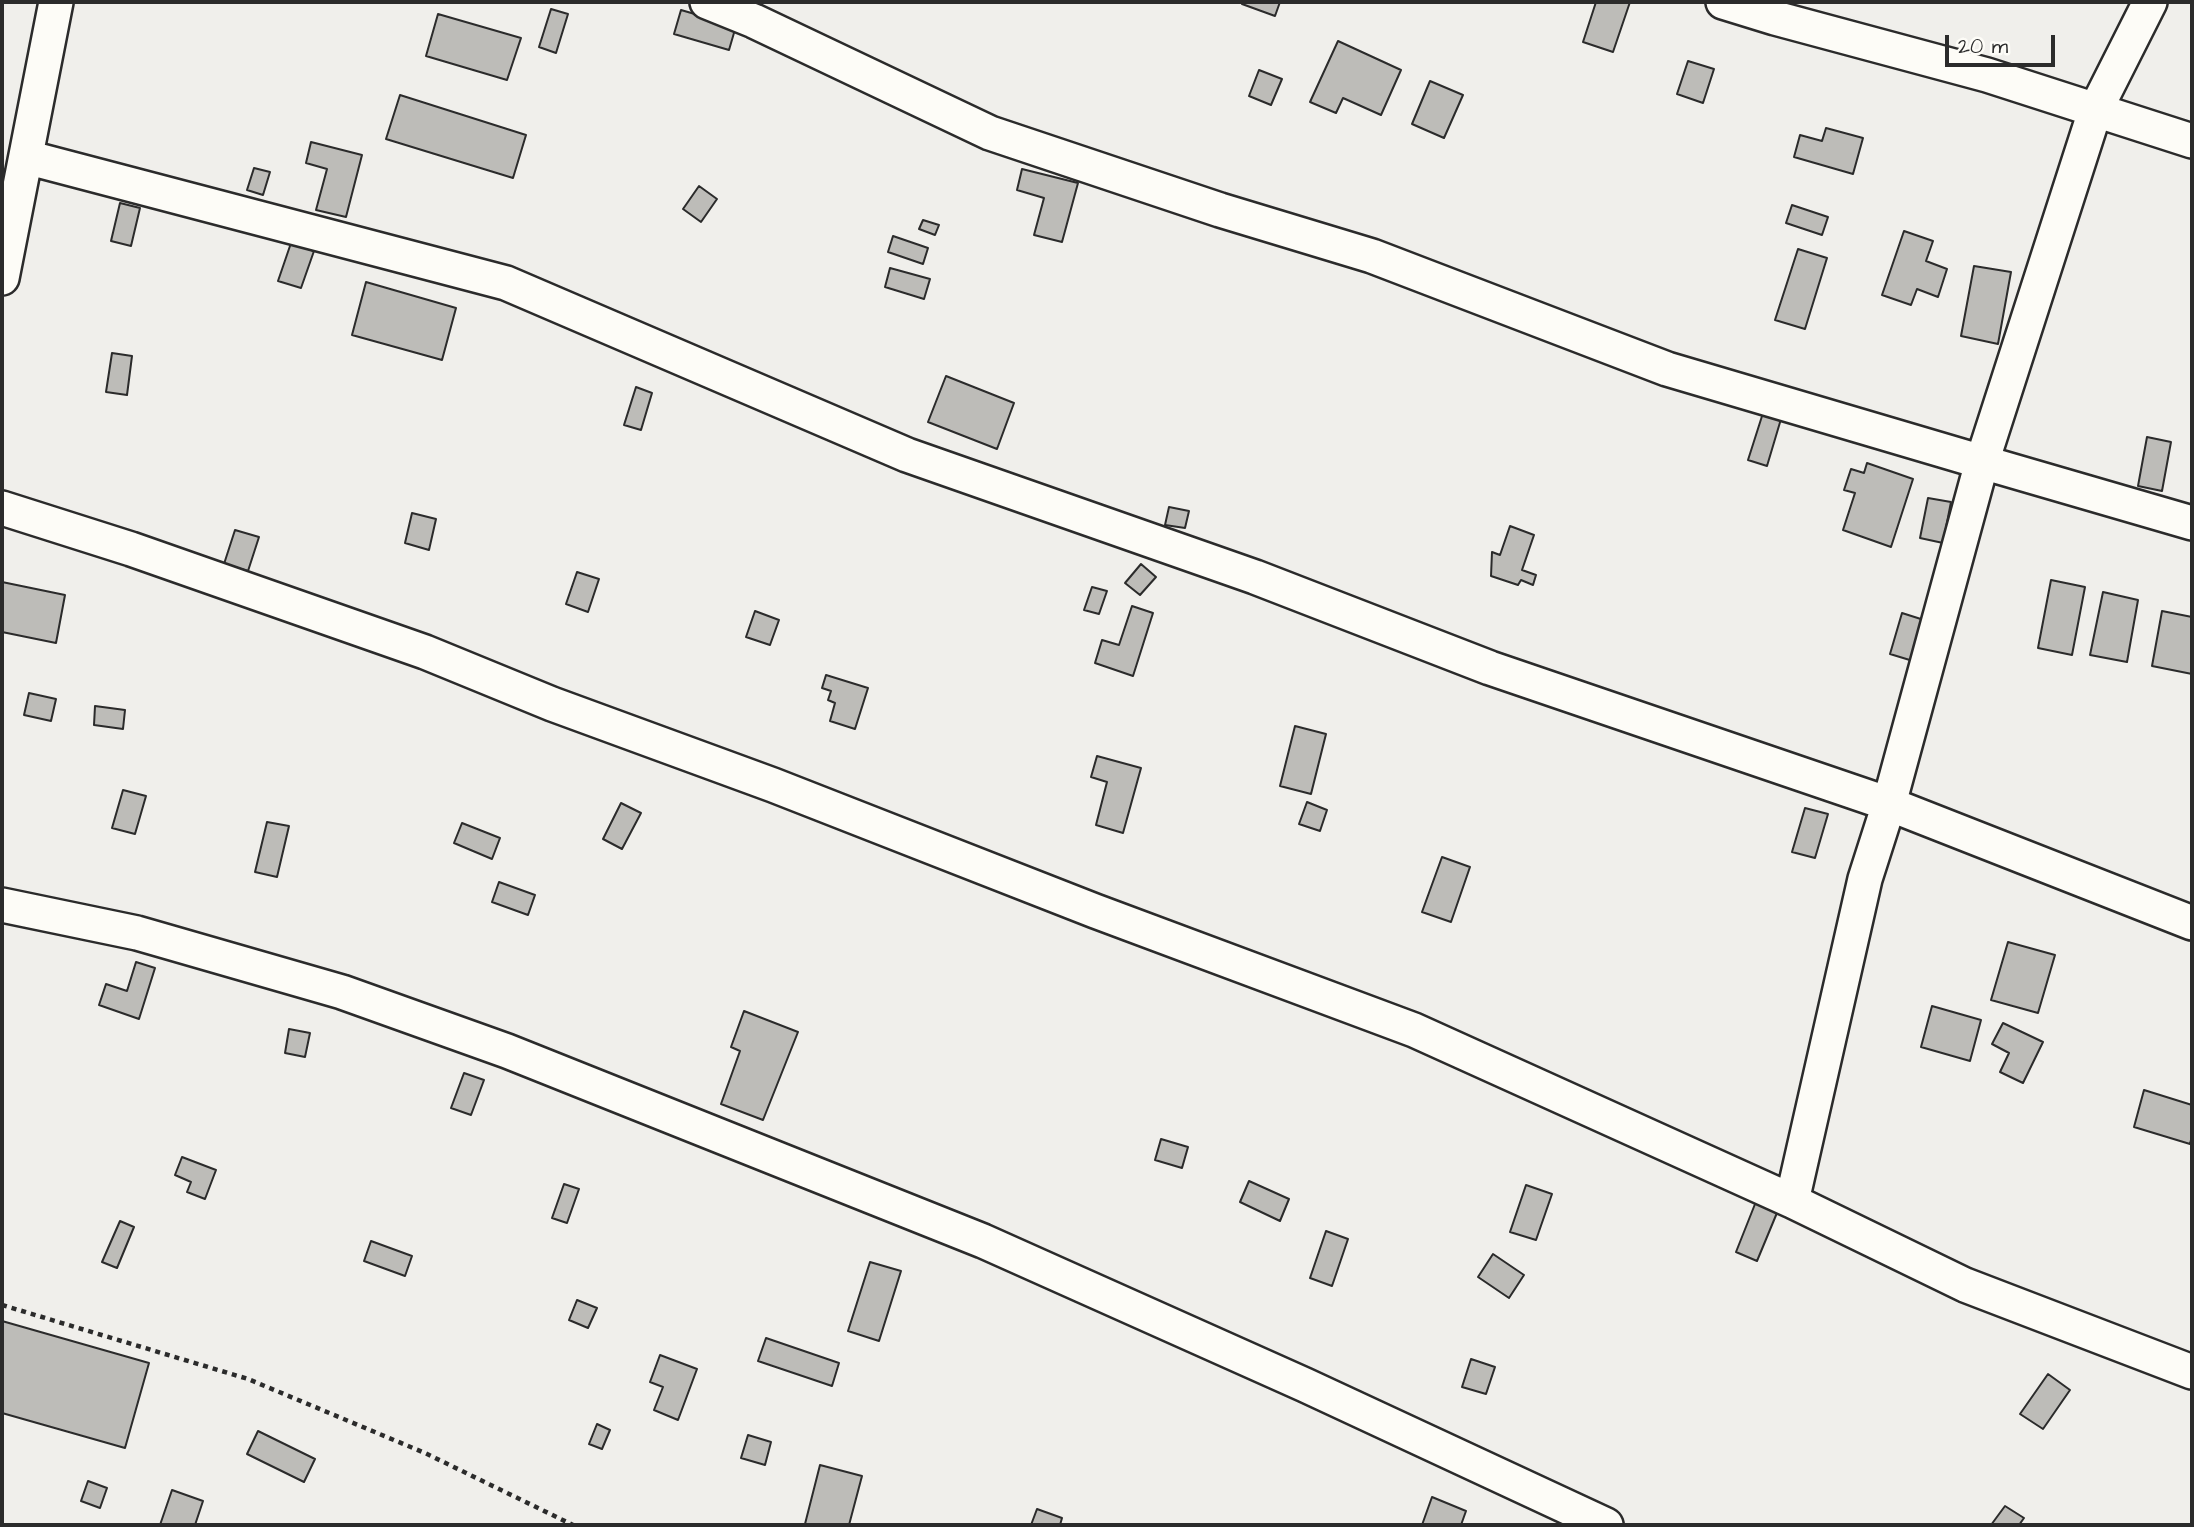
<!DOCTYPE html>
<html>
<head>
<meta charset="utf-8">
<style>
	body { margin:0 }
	#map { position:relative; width:2194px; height:1527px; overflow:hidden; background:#f0efeb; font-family:"Architects Daughter",sans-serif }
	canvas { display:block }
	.frame { position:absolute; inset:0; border:4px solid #2b2b2b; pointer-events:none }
	.scale { position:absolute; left:1945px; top:35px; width:110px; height:32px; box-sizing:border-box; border:4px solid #2b2b2b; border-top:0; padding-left:9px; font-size:21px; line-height:24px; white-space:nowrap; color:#2b2b2b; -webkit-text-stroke:5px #fdfcf7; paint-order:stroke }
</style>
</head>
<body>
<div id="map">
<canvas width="2194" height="1527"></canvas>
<div class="frame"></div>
<div class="scale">20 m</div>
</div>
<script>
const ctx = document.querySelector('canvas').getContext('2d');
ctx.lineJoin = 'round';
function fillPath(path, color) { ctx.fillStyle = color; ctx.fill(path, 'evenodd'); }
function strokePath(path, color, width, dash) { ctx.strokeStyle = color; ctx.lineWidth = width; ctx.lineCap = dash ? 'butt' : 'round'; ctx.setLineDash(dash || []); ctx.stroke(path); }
const building = new Path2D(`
	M1243,2h37l-5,14 -33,-12z
	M1596,2h34l-17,50 -30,-10z
	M551,9l17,5 -12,39 -17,-6z
	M681,10l55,16 -7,24 -55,-16z
	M438,14l83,24 -14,42 -81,-24z
	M1338,41l63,29 -20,45 -38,-17 -7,15 -26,-11z
	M1688,61l26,8 -11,34 -26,-9z
	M1259,70l23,9 -11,26 -22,-9z
	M1430,81l33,14 -19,43 -32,-14z
	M400,95l126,40 -13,43 -127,-39z
	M1826,128l37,10 -10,36 -59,-17 6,-22 22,6z
	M311,142l51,13 -16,62 -30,-7 11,-41 -21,-6z
	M254,168l16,4 -7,23 -16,-5z
	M1022,169l56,14 -16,59 -28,-7 10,-37 -27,-8z
	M699,186l18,13 -16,23 -18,-13z
	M120,203l20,5 -9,38 -20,-5z
	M1792,205l36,12 -6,18 -36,-12z
	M923,220l16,5 -4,10 -16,-6z
	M1904,231l29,10 -7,20 21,8 -9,28 -21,-8 -6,16 -29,-10z
	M893,236l35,12 -5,16 -35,-12z
	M291,243l23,8 -13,37 -23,-7z
	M1798,249l29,9 -22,71 -30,-9z
	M1974,266l37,6 -13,72 -37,-8z
	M890,268l40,11 -6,20 -39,-12z
	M366,282l90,26 -14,52 -90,-25z
	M112,353l20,3 -5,39 -21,-3z
	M946,376l68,27 -17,46 -69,-27z
	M636,387l16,6 -11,37 -17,-5z
	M1763,413l18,6 -14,47 -19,-6z
	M2147,437l24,5 -9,49 -24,-5z
	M1867,463l46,16 -22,68 -48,-17 12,-37 -11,-3 7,-21 13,4z
	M1928,498l23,4 -8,41 -23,-5z
	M1169,507l20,4 -4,17 -20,-3z
	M412,513l24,6 -7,31 -24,-7z
	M1510,526l24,9 -12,35 14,5 -3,10 -12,-5 -3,5 -27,-9 1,-24 8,3z
	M235,530l24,7 -11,34 -24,-7z
	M1141,564l15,13 -16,18 -15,-12z
	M577,572l22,7 -11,33 -22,-8z
	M2051,580l34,7 -13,68 -34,-7z
	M2,582l63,13 -9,48 -54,-11z
	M1092,587l15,4 -8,23 -15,-4z
	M2103,592l35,8 -11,62 -37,-7z
	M1132,606l21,7 -20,63 -38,-13 7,-23 17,5z
	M755,611l24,9 -9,25 -24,-8z
	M2162,611l30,6v57l-40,-8z
	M1902,613l22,7 -11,41 -23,-7z
	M826,675l42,13 -13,41 -25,-8 5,-18 -7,-3 3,-9 -9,-3z
	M29,693l27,6 -5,22 -27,-6z
	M95,706l30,4 -2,19 -29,-4z
	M1295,726l31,8 -15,60 -31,-8z
	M1097,756l44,12 -18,65 -27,-8 11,-43 -16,-5z
	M123,790l23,6 -11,38 -23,-6z
	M1307,802l20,8 -7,21 -21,-7z
	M621,803l20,10 -19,36 -19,-10z
	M1805,808l23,6 -13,44 -23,-6z
	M267,822l22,4 -12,51 -22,-5z
	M462,823l38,15 -8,21 -38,-16z
	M1442,857l28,10 -19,55 -29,-10z
	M499,882l36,13 -7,20 -36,-13z
	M2008,942l47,13 -17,58 -47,-13z
	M136,962l19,6 -16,51 -40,-14 7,-21 21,7z
	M1932,1006l49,14 -11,41 -49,-14z
	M744,1011l54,21 -35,88 -42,-16 19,-53 -9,-4z
	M2003,1023l40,19 -20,41 -23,-11 9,-19 -17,-9z
	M289,1029l21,4 -5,24 -20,-4z
	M464,1073l20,7 -13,35 -20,-7z
	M2144,1090l48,15v31l-2,8 -56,-17z
	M1161,1139l27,8 -6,21 -27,-8z
	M182,1157l34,13 -11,29 -18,-7 4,-10 -16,-7z
	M1249,1181l40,18 -9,22 -40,-19z
	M564,1184l15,5 -12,34 -15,-5z
	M1526,1185l26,9 -16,46 -26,-8z
	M1757,1199l22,9 -22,53 -21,-9z
	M120,1221l14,6 -17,41 -15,-6z
	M1326,1231l22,8 -16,47 -22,-8z
	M371,1241l41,15 -7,20 -41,-15z
	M1493,1254l31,21 -15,23 -31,-21z
	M870,1262l31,9 -22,70 -31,-10z
	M577,1300l20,8 -9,20 -19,-8z
	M2,1321l147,42 -24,85 -123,-35z
	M766,1338l73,25 -7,23 -74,-25z
	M660,1355l37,14 -19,51 -24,-10 9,-23 -13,-5z
	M1471,1359l24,8 -9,27 -24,-7z
	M2048,1374l22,16 -27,39 -23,-15z
	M597,1424l13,6 -8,19 -13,-5z
	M258,1431l57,28 -11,23 -57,-28z
	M748,1435l23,7 -6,23 -24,-7z
	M820,1465l42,11 -13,49 -44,-1z
	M88,1481l19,7 -7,20 -19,-7z
	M172,1490l31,11 -8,24h-35z
	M1432,1497l34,14 -5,14h-39z
	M2005,1506l19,12 -5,7h-28z
	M1037,1509l25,9 -2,7h-29z`);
const path = new Path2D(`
	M2,1305l246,74 177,74 148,72`);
const street = new Path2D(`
	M1723,2l52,16 212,57 205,66
	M2150,2l-55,109 -113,351 210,61
	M26,157l480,126 401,172 348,122 235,91 399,136 303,119
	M2,278l54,-276
	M2,508l129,41 294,103 127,52 221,81 322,126 319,119 378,171 73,-322 24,-75 93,-342 -315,-93 -295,-113 -152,-46 -230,-77 -236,-112 -47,-19
	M2,905l135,28 205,59 165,59 476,190 322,144 301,140
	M1792,1201l173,84 227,87`);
fillPath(building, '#bdbcb8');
strokePath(building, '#2b2b2b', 2);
strokePath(street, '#2b2b2b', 38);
strokePath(path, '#2b2b2b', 4.5, [5, 5]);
strokePath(street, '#fdfcf7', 33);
</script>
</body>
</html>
